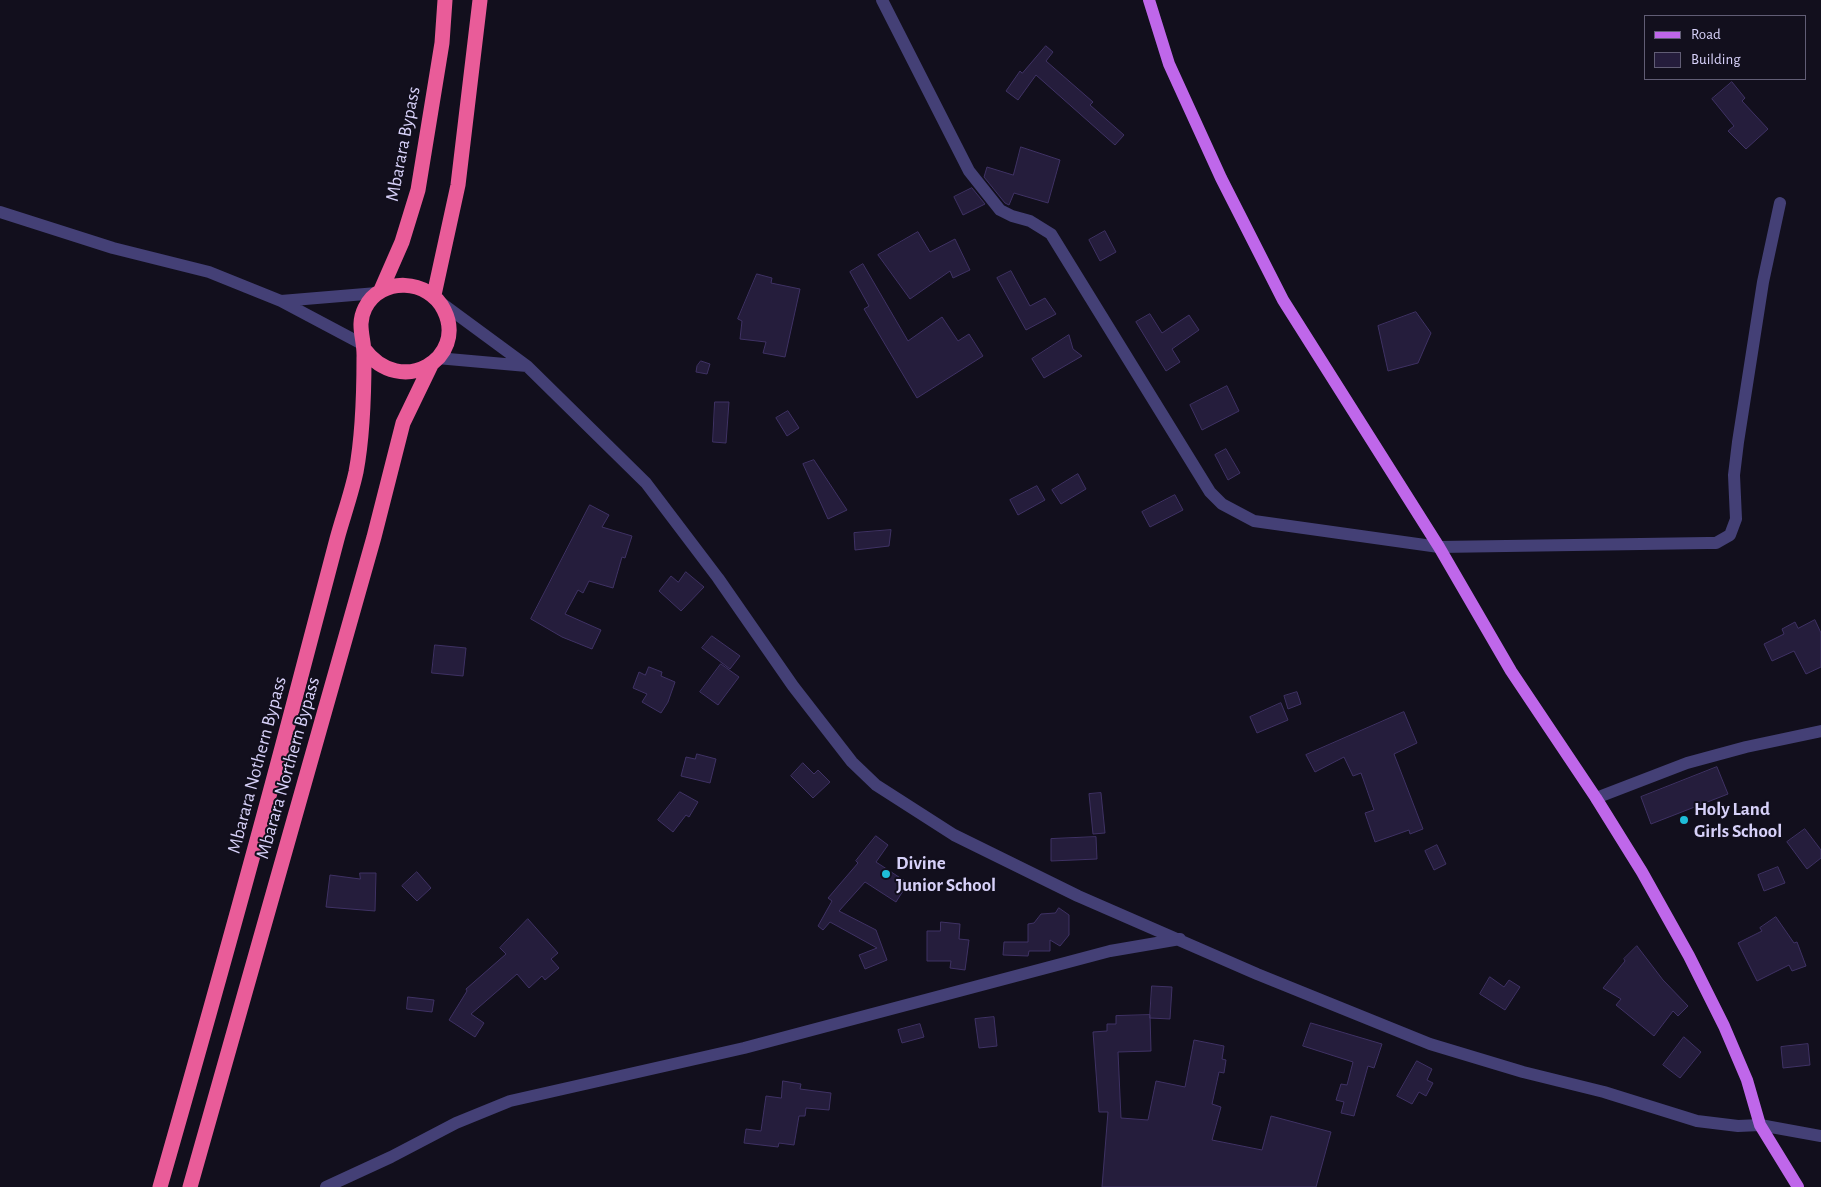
<!DOCTYPE html>
<html>
<head>
<meta charset="utf-8">
<style>
	body { margin:0 }
	#map { position:relative; width:1821px; height:1187px; overflow:hidden; background:#120f1d; font-family:"Alegreya Sans",sans-serif }
	canvas { display:block }
	.legend { position:absolute; left:1644px; top:15px; width:162px; height:65px; box-sizing:border-box; background:#120f1d; border:1px solid #615d75; margin:0; padding:6px 9px; list-style:none; font-size:15px; color:#d7d1f9 }
	.legend li { display:flex; align-items:center; gap:10px; height:25px }
	.legend b { width:25px; border:1px solid #615d75 }
</style>
</head>
<body>
<div id="map">
<canvas width="1821" height="1187"></canvas>
<ul class="legend">
<li><b style="height:6px;background:#bf67ea"></b>Road</li>
<li><b style="height:14px;background:#251d3c"></b>Building</li>
</ul>
</div>
<script>
const ctx = document.querySelector('canvas').getContext('2d');
ctx.lineJoin = 'round';
function fillPath(path, color) { ctx.fillStyle = color; ctx.fill(path, 'evenodd'); }
function strokePath(path, color, width, dash) { ctx.strokeStyle = color; ctx.lineWidth = width; ctx.lineCap = dash ? 'butt' : 'round'; ctx.setLineDash(dash || []); ctx.stroke(path); }
function write(font, color, halo, rows, align = 'center') {
  ctx.font = font + ' "Alegreya Sans",sans-serif'; ctx.lineWidth = 4; ctx.setLineDash([]); ctx.textBaseline = 'middle'; ctx.strokeStyle = halo; ctx.fillStyle = color; for (const [text, x, y, turn = 0] of rows) {
    ctx.save(); ctx.translate(x, y); ctx.rotate((+turn || 0) * Math.PI / 180); ctx.textAlign = isNaN(turn) ? turn : align; if (halo) ctx.strokeText(text, 0, 0); ctx.fillText(text, 0, 0); ctx.restore();
  }
}
const building = new Path2D(`
	M1046,46l7,6 -7,9 47,41 -3,3 34,30 -9,10 -79,-70 -18,25 -12,-9 14,-20 2,2z
	M1732,82l13,16 -3,3 26,28 -22,20 -18,-18 6,-5 -22,-27z
	M1021,147l39,13 -12,43 -34,-10 -5,12 -4,-2 -21,-26 3,-10 26,8z
	M972,188l13,16 -22,11 -9,-18z
	M1105,231l11,21 -16,9 -11,-21z
	M918,232l12,20 25,-13 15,31 -17,8 -3,-7 -40,28 -32,-44z
	M863,264l45,77 34,-24 16,24 11,-7 14,22 -66,42 -53,-89 5,-3 -19,-34z
	M1011,271l19,35 15,-8 11,16 -30,16 -29,-52z
	M757,274l15,4 -1,5 29,6 -15,68 -22,-4 3,-11 -26,-3 2,-18 -4,-2z
	M1416,312l15,21 -13,30 -30,8 -10,-45z
	M1150,314l12,19 27,-18 10,15 -27,19 8,13 -14,9 -30,-49z
	M1069,335l4,14 9,7 -38,22 -12,-19z
	M701,361l9,3 -3,10 -11,-2 1,-6z
	M1227,386l12,25 -37,19 -12,-25z
	M715,402h14l-3,41 -13,-1z
	M788,411l11,17 -12,8 -11,-18z
	M1226,449l14,24 -12,7 -13,-25z
	M814,460l33,50 -19,9 -25,-55z
	M1078,474l8,15 -25,15 -9,-14z
	M1037,486l8,14 -27,15 -8,-15z
	M1175,495l8,15 -33,17 -8,-15z
	M590,505l19,10 -7,12 30,9 -7,22 -3,-1 -9,31 -24,-7 -6,12 -5,-3 -13,24 36,16 -9,19 -30,-12 -31,-18z
	M891,530l-2,16 -34,4 -1,-17z
	M686,572l18,15 -23,24 -22,-20 12,-15 7,6z
	M1815,620l6,13v34l-15,7 -12,-23 -22,10 -8,-17 20,-10 -2,-5 13,-7 3,6z
	M712,636l28,20 -10,13 -28,-21z
	M435,645l31,3 -3,28 -31,-3z
	M721,664l18,13 -21,28 -18,-13z
	M649,667l13,5 -1,4 14,6 -7,20 -7,11 -19,-11 5,-8 -14,-6 6,-16 6,3z
	M1297,692l4,12 -13,5 -4,-13z
	M1281,703l7,17 -31,13 -7,-16z
	M1404,712l13,31 -23,11 29,75 -13,5 -1,-4 -34,12 -10,-29 9,-3 -13,-37 -8,3 -9,-19 -29,15 -9,-17z
	M697,754l19,5 -6,24 -29,-7 5,-19 9,2z
	M803,763l11,11 4,-4 12,12 -17,16 -22,-22z
	M1717,767l11,27 -77,30 -10,-27z
	M680,792l18,10 -9,15 -3,-2 -13,17 -15,-12z
	M1101,793l4,40 -12,1 -4,-40z
	M1805,829l16,21v8l-14,11 -20,-27z
	M876,836l12,9 -12,17 32,21 -12,19 -31,-20 -26,29 37,19 11,30 -22,9 -6,-14 18,-7 -47,-26 -7,8 -5,-4 14,-25 -4,-3 30,-35 -2,-2z
	M1096,837l1,22 -46,2v-22z
	M1437,845l9,19 -12,6 -9,-19z
	M1778,867l7,16 -21,8 -6,-16z
	M417,872l14,16 -14,13 -15,-15z
	M360,873h16l-1,38 -49,-4 4,-32 30,4z
	M1059,908l10,7v20l-9,11 -10,-6v11h-21l-1,5 -25,-1 1,-13h24v-18l6,-1 7,-9 14,-1z
	M1776,917l18,26 3,-1 9,24 -14,5 -3,-6 -32,16 -19,-38 24,-12 -2,-3z
	M528,919l30,34 -7,6 8,9 -14,12 -3,-4 -13,12 -12,-14 -46,40 13,9 -9,14 -26,-17 18,-29 -1,-2 40,-35 -6,-6z
	M941,922l19,2 -1,15 10,1 -4,30 -15,-2 1,-7h-24v-30h13z
	M1637,946l26,34 25,26 -10,10 -5,-5 -19,25 -38,-31 5,-6 -18,-11 22,-27 -1,-2z
	M1490,977l14,10 5,-7 11,7 -15,23 -25,-16z
	M1152,986l20,1 -2,32 -20,-1z
	M408,997l26,3 -2,12 -25,-3z
	M1150,1015l1,36 -33,1 3,66 27,2 8,-39 29,6 9,-47 30,6 -2,13 4,1 -2,13 -5,-1 -7,32 9,3 -9,33 50,10 9,-34 60,16 -15,55h-214l6,-75h-9l-6,-80 14,-1v-7h9v-8z
	M994,1017l3,29 -18,2 -4,-29z
	M1311,1023l71,21 -8,24 -6,-2 -14,50 -13,-3 3,-11 -8,-2 5,-16 6,1 6,-23 -50,-16z
	M920,1024l4,13 -22,6 -4,-13z
	M1684,1037l17,15 -21,26 -17,-13z
	M1808,1044l2,21 -27,3 -2,-21z
	M1417,1061l15,8 -5,11 6,3 -7,13 -7,-4 -7,12 -15,-8z
	M783,1081l18,3 -1,5 31,4 -2,17 -23,-2 -1,8h-6l-5,29 -15,-2 -1,4 -34,-4 2,-14 15,2 5,-35 15,2z`);
const minor = new Path2D(`
	M882,0l87,171 31,39 12,6 18,5 21,13 159,258 12,12 32,17 185,26 269,-4h8l14,-8 6,-16 -2,-44 4,-33 25,-160 17,-79
	M0,212l113,36 96,24 72,29 81,43
	M281,301l96,-8
	M440,302l87,64 119,117 72,95 75,108 59,76 24,23 78,50 124,61 179,78 173,70 93,28 81,20 93,29 41,5 22,-1 61,11
	M437,358l90,8
	M1596,798l91,-35 59,-16 75,-16
	M326,1187l65,-30 65,-34 54,-22 234,-53 366,-97 70,-12`);
const major = new Path2D(`
	M1149,0l20,64 52,114 62,122 156,247 72,124 85,127 46,74 47,84 35,70 23,54 13,45 38,62`);
const highway = new Path2D(`
	M381,290l21,-48 16,-52 24,-147 3,-43
	M434,295l24,-110 22,-185
	M160,1187c49,-171 97,-343 142,-515 12,-44 23,-89 35,-133 6,-22 14,-44 19,-67 7,-37 8,-77 8,-114 1,-19 -8,-32 1,-50 16,-32 64,-29 79,2 24,48 -43,89 -80,39
	M190,1187l184,-650 29,-114 29,-60`);
const markers = [
	[1684,820,5,"#1ebdd8"],
	[886,874,5,"#1ebdd8"]
];
const streetNames = [
	["Mbarara Bypass",403,144,-79],
	["Mbarara Nothern Bypass",257,765,-75],
	["Mbarara Northern Bypass",288,768,-74]
];
const poiNames = [
	["Holy Land",1694,809],
	["Girls School",1694,831],
	["Divine",896,863],
	["Junior School",896,885]
];
fillPath(building, '#251d3c');
strokePath(building, '#3f3264', 1);
strokePath(minor, '#444076', 12);
strokePath(major, '#bf67ea', 12);
strokePath(highway, '#e95c99', 15);
for (const [x, y, r, color] of markers) { const dot = new Path2D(); dot.arc(x, y, r, 0, 2 * Math.PI); ctx.fillStyle = color; ctx.fill(dot); strokePath(dot, '#120f1d', 2); }
write('19px', '#d7d1f9', '#120f1d', streetNames);
write('bold 19px', '#d7d1f9', '#120f1d', poiNames, 'left');
</script>
</body>
</html>
